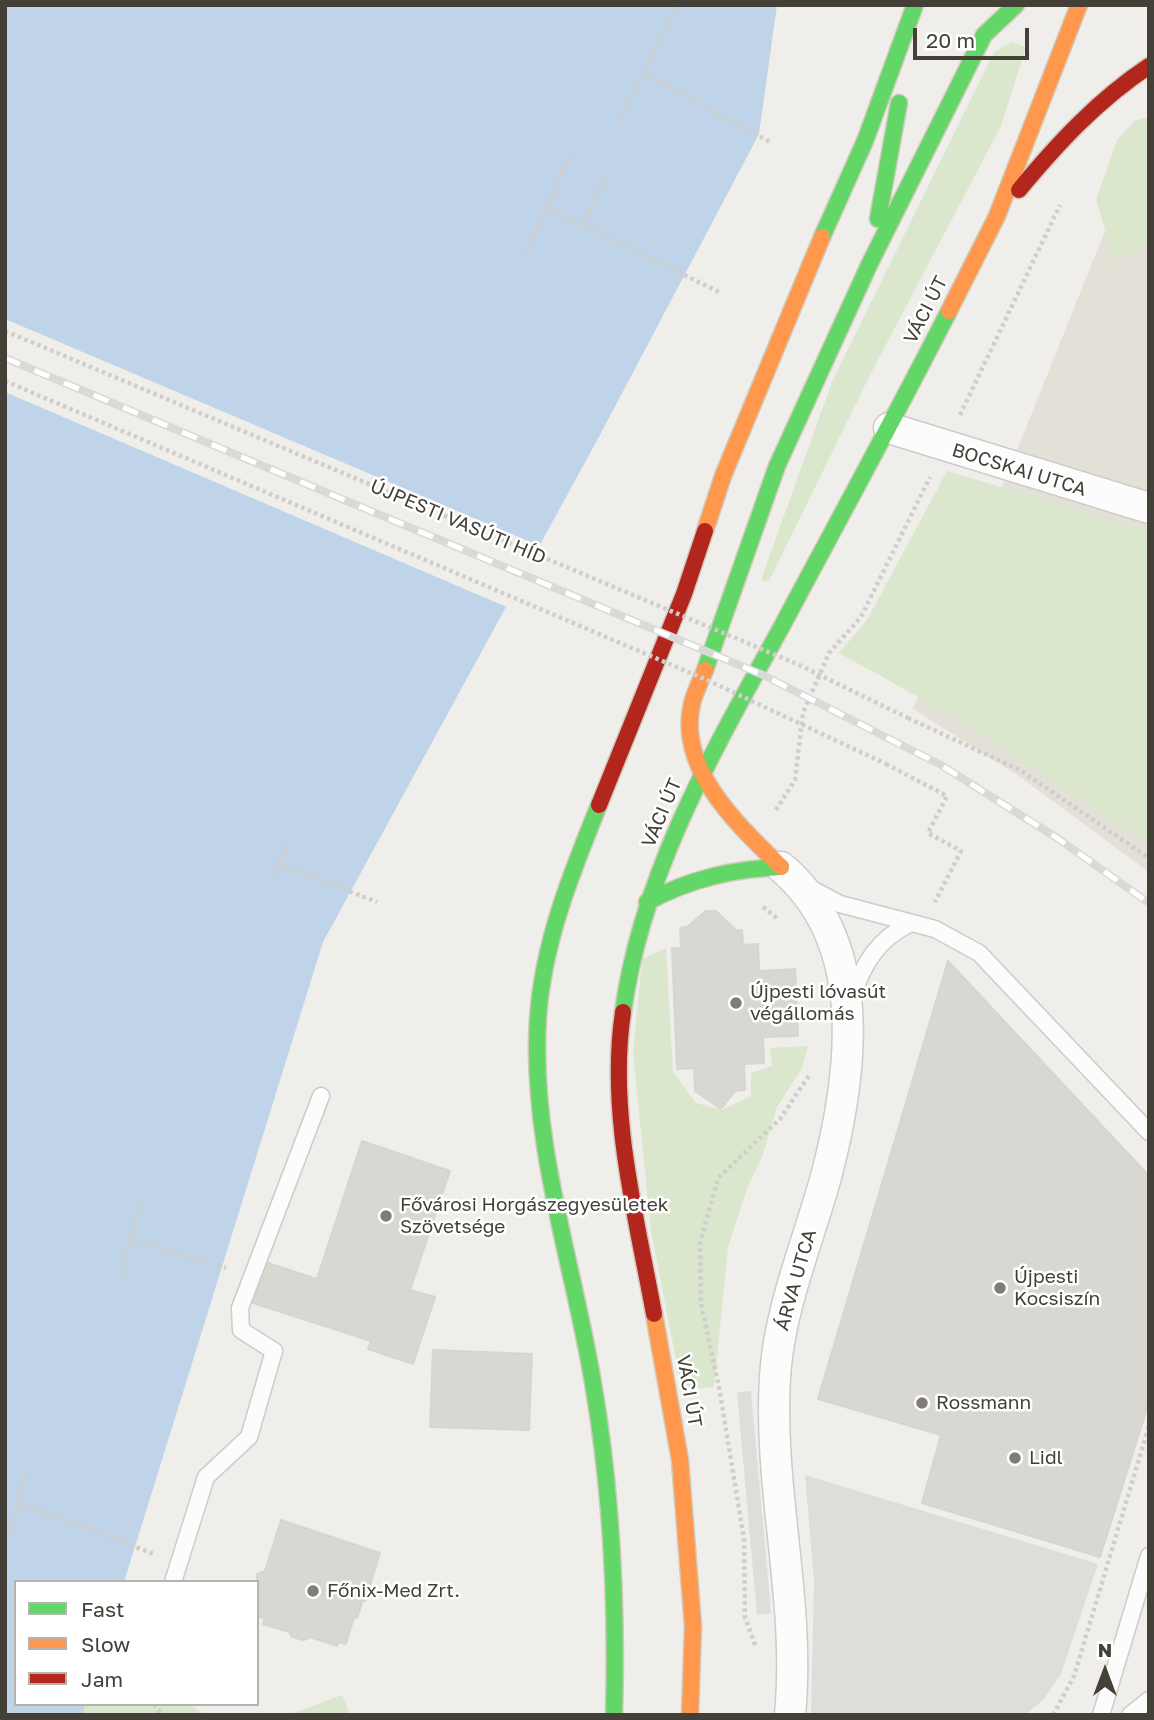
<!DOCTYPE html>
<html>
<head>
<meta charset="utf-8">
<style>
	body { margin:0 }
	#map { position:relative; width:1154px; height:1720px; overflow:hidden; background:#efeeea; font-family:"Golos Text",sans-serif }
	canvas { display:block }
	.frame { position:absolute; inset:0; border:7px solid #444037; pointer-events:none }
	.legend { position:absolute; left:14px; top:1580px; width:245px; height:126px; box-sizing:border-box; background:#fff; border:2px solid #b4b3af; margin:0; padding:9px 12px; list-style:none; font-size:21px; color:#444037 }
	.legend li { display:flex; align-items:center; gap:14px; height:35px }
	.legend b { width:35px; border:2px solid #b4b3af }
	.north { position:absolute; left:1070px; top:1636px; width:70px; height:70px; -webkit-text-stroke:5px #fff; paint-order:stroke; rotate:0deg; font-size:19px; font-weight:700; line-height:28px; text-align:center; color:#444037 }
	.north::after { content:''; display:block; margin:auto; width:24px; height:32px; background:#444037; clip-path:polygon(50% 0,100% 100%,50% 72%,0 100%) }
	.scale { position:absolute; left:913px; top:28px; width:116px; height:32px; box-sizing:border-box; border:4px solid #444037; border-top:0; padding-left:9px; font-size:21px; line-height:24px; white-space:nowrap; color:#444037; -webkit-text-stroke:5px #fff; paint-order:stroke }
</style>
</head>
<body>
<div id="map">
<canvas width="1154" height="1720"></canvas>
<div class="frame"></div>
<ul class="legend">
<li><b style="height:9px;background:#63d668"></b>Fast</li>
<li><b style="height:9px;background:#ff974d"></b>Slow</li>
<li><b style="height:9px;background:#b3261e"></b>Jam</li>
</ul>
<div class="north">N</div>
<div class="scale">20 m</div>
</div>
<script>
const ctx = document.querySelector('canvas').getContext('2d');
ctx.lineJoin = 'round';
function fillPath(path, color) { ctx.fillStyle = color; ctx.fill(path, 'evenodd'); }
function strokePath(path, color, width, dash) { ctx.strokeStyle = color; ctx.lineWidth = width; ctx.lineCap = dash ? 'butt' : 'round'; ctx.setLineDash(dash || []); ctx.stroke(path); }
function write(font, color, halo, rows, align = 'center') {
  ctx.font = font + ' "Golos Text",sans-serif'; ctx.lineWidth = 5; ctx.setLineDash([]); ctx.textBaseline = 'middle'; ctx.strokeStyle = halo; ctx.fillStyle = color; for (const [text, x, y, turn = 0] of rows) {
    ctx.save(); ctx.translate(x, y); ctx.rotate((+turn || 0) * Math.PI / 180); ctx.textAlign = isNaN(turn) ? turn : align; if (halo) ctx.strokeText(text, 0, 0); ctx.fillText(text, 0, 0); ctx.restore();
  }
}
const residential = new Path2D(`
	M1149,121v751l-133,-98 -103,-65z`);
const green = new Path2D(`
	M1012,42l14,5 -25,79 -131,249 -100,204 -7,3 -1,-5 70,-195 162,-330z
	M1149,117v124l-34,21 -19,-62 21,-60 17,-19z
	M947,471l202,60v313c-101,-68 -203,-134 -310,-191l28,-33z
	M666,948l7,124 23,31 26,7 29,-14v-23l21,-7 -2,-18 38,-2 -6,22 -25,39 -14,48 -15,31 -20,61 -14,140 -32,3 -31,-159 -18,-178 9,-94z
	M342,1695l8,20h-62z
	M86,1704h103l16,11h-123z`);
const parking = new Path2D(`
	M751,1391l20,222 -14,2 -20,-223z
	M805,1475l293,89 -37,110 -18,26 -18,15h-214l3,-134z`);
const water = new Path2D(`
	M5,5h772l-18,129 -158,299 -278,509 -199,640h-108v122h70l-4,11h-77z`);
const pier = new Path2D(`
	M5,319l537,228 -33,61 -504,-216z`);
const building = new Path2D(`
	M706,911h10l21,20 5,-1 1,15 15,-1 1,27 36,-2 3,67 -35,1 1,26 -20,1 1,26 -10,1 -14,18 -26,-18 -1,-23 -17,1 -5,-121h9l-1,-20 7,-1z
	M948,961l201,215v226l-49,155 -178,-54 19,-68 -123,-36z
	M362,1141l88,30 -40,119 25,7 -22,67 -45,-15 3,-8 -118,-38 15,-40 49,16z
	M433,1350l99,4 -3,76 -99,-3z
	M281,1520l99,33 -15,48 -2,-1 -6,18 -3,-1 -8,27 -8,-2 -1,4 -27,-9 -6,3 -12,-3 -3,-5 -26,-8 2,-5 -8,-3v-42l8,-3z`);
const path = new Path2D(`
	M5,12l2,-7
	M643,73l129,70
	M620,120l58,-115
	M546,207l175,86
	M583,225l24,-53
	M523,258l49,-106
	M960,415l100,-210
	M908,718l112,52 129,88
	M886,764l61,32 -19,37 33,18 -26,51
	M776,810l19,-30 8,-67 26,-60 32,-36 69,-140
	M278,863l99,39
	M271,882l17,-41
	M763,907l15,12
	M130,1240l96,28
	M119,1282l20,-78
	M19,1502l135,52
	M5,1548l22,-75
	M755,1645l-10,-28 -1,-78 -25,-152 -18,-83 -1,-61 18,-65 62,-59 30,-45
	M154,1704l8,11
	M1053,1715l21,-39 75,-250`);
const lane = new Path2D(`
	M808,887l32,17 95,25 44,24 170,179
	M852,998c11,-35 26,-59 59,-75
	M173,1582l33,-105 43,-40 25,-86 -33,-21 -1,-22 81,-212
	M1101,1715l48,-159
	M1130,1715l19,-15`);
const street = new Path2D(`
	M889,428l260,80
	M781,867c89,75 72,205 46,306 -18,67 -48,135 -52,204 -7,113 26,224 15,338`);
const fast = new Path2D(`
	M878,219l21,-116
	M822,237l43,-96 50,-136
	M705,670l72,-204 93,-203 114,-228 32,-30
	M599,805c-28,69 -56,138 -61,213 -8,124 35,244 55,365 19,110 24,220 21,332
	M647,902c43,-23 85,-33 134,-35
	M623,1012c19,-140 92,-264 159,-386 56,-105 113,-209 167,-315`);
const slow = new Path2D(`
	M949,311l48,-95 82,-211
	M705,531l18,-55 99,-239
	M705,670c-4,10 -9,20 -12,30 -19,67 46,126 88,167
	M654,1314l26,146 13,166 -3,89`);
const jam = new Path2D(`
	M1019,190c39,-47 79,-90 130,-124
	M599,805l85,-211 21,-63
	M623,1012c-15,100 13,203 31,302`);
const rail = new Path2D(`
	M5,358l758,317 178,90 116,73 92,65`);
const pathBridge = new Path2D(`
	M5,331l792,333 111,54
	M5,381l702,299 179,84`);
const markers = [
	[736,1003,7,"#807d76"],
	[386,1216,7,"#807d76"],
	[1000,1288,7,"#807d76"],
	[922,1403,7,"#807d76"],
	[1015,1458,7,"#807d76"],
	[313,1591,7,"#807d76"]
];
const streetNames = [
	["VÁCI ÚT",926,310,-63],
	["BOCSKAI UTCA",1019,470,17],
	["ÚJPESTI VASÚTI HÍD",458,522,23],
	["VÁCI ÚT",662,813,-67],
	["ÁRVA UTCA",796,1280,-74],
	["VÁCI ÚT",689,1391,80]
];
const poiNames = [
	["Újpesti lóvasút",750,992],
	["végállomás",750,1014],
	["Fővárosi Horgászegyesületek",400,1205],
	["Szövetsége",400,1227],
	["Újpesti",1014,1277],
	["Kocsiszín",1014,1299],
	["Rossmann",936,1403],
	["Lidl",1029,1458],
	["Főnix-Med Zrt.",327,1591]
];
fillPath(residential, '#e3e0d8');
fillPath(green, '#dae7cc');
fillPath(parking, '#deddda');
fillPath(water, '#bfd4e9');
fillPath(pier, '#efeeea');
fillPath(building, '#d9d7d2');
strokePath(building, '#d7d5d0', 2);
strokePath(lane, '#cdccc8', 19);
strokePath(street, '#cdccc8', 33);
strokePath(fast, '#d0cbb9', 19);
strokePath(slow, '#d0cbb9', 19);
strokePath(jam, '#d0cbb9', 19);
strokePath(path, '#d0cecb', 4.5, [3.5, 3.5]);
strokePath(lane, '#fdfcfc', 16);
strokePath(street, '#fdfcfc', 30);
strokePath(fast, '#63d668', 16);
strokePath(slow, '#ff974d', 16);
strokePath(jam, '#b3261e', 16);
strokePath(rail, '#d9d9d8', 8);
strokePath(rail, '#fff', 5, [16]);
strokePath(pathBridge, '#d0cecb', 4.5, [3.5, 3.5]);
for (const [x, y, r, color] of markers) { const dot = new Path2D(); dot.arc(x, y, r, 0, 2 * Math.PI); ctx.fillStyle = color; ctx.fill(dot); strokePath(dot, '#fff', 2.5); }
write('19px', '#444037', '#fff', streetNames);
write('19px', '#444037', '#fff', poiNames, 'left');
</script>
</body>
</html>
